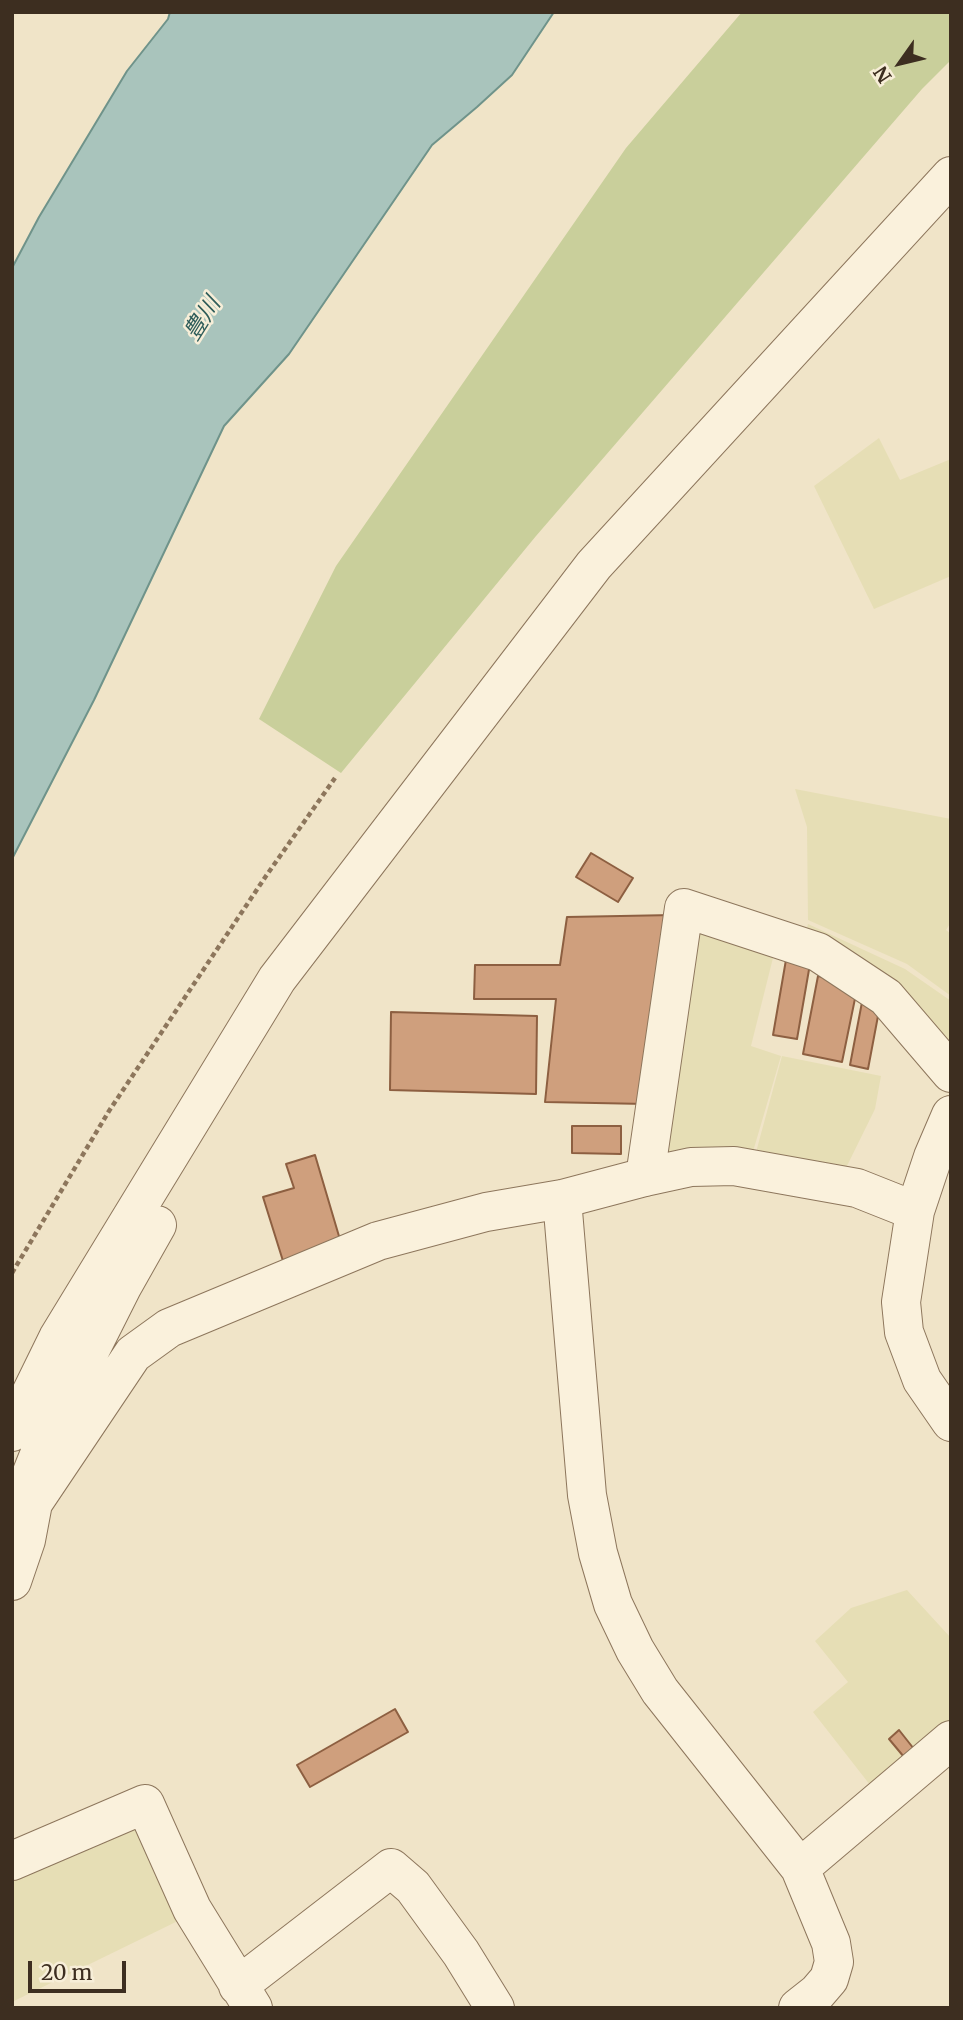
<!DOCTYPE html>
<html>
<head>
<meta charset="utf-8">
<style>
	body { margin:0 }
	#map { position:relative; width:963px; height:2020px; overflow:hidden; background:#f0e4c8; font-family:Merriweather,serif }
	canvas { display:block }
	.frame { position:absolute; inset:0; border:14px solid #3d2e20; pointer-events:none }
	.north { position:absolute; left:865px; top:28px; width:70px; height:70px; -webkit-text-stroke:5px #f7eed8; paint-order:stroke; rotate:236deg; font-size:19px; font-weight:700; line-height:28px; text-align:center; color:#3d2e20 }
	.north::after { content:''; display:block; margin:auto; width:24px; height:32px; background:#3d2e20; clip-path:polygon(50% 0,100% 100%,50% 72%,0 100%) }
	.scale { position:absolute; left:28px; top:1961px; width:98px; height:32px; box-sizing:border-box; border:4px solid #3d2e20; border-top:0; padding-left:9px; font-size:21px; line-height:24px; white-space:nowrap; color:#3d2e20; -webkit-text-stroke:5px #f7eed8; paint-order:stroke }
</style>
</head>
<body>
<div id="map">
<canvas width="963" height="2020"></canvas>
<div class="frame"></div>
<div class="north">N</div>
<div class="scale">20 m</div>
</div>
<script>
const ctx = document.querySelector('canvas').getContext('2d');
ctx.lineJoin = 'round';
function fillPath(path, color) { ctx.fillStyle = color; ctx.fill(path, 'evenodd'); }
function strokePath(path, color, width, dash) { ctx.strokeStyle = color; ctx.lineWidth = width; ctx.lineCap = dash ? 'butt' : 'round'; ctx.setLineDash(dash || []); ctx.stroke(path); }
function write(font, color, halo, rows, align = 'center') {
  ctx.font = font + ' Merriweather,"Noto Sans JP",serif'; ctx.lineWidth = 5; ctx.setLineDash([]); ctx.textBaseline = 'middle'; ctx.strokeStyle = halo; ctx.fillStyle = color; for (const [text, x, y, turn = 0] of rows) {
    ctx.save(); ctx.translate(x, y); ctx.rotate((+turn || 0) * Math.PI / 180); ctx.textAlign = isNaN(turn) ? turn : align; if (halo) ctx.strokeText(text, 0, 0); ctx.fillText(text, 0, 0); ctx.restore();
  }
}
const farmland = new Path2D(`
	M879,438l21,42 51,-21v117l-77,33 -60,-123z
	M795,789l156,30v103l-5,8 5,4v62l-44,-32 -99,-44 -1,-93z
	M695,920l80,30 -24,96 30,10 -29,99 -98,2z
	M808,924l97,45 46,32v53l-147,-113z
	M782,1056l99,20 -6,33 -31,63 -89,-16z
	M907,1590l44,48v82l-27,28 -50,42 -61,-78 35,-30 -33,-41 36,-33z
	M137,1818l47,100 -172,84v-131z`);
const green = new Path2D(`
	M742,12h209v48l-29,29 -386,447 -195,237 -82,-54 77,-153 290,-418z`);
const water = new Path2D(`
	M170,12h384l-42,63 -35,32 -45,38 -143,209 -65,72 -130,274 -82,159v-591l27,-51 88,-146 41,-52z`);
const building = new Path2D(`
	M591,853l42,25 -15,24 -42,-25z
	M674,915l-28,189 -101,-2 11,-103h-82l1,-34h85l7,-48z
	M787,954l24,4 -14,81 -24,-4z
	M818,976l40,8 -16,78 -39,-8z
	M863,997l18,3 -13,69 -18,-4z
	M391,1012l146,4 -1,78 -146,-4z
	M572,1126h49v28l-49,-1z
	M315,1155l26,88 -58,18 -20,-64 31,-9 -8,-24z
	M395,1709l13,23 -98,55 -13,-22z
	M899,1730l15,19 -10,8 -15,-18z`);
const path = new Path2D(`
	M12,1273l97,-162 157,-235 69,-98`);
const minor = new Path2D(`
	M951,1115l-18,42 -18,54 -14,91 3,30 18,48 29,42
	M645,1177l39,-269 134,44 68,45 65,76
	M562,1199l25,296 11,58 15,51 22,46 25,41 140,177 31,75 3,19 -5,17 -12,14 -19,15
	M12,1432l46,-94 219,-359 317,-414 357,-389
	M12,1526l21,-23 100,-149 36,-26 209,-87 108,-29 76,-13 83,-22 46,-10 43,-1 123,22 58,23
	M12,1581l14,-41 7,-37 -2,-28 14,-35 77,-153 35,-62
	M12,1861l133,-57 47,105 61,99
	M800,1868l151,-128
	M238,1986l153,-118 22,19 48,66 34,55`);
const waterNames = [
	["豊川",203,319,-58]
];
fillPath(farmland, '#e6deb5');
fillPath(green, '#c9cf9b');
fillPath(water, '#a9c4bc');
strokePath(water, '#6f938a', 2);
fillPath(building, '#cf9f7d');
strokePath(building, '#8d5f41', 2);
strokePath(minor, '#8d765c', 40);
strokePath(path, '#8d765c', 4.5, [5, 3.5]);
strokePath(minor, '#faf1dc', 38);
write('italic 23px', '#2f5d5a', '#f7eed8', waterNames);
</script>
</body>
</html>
